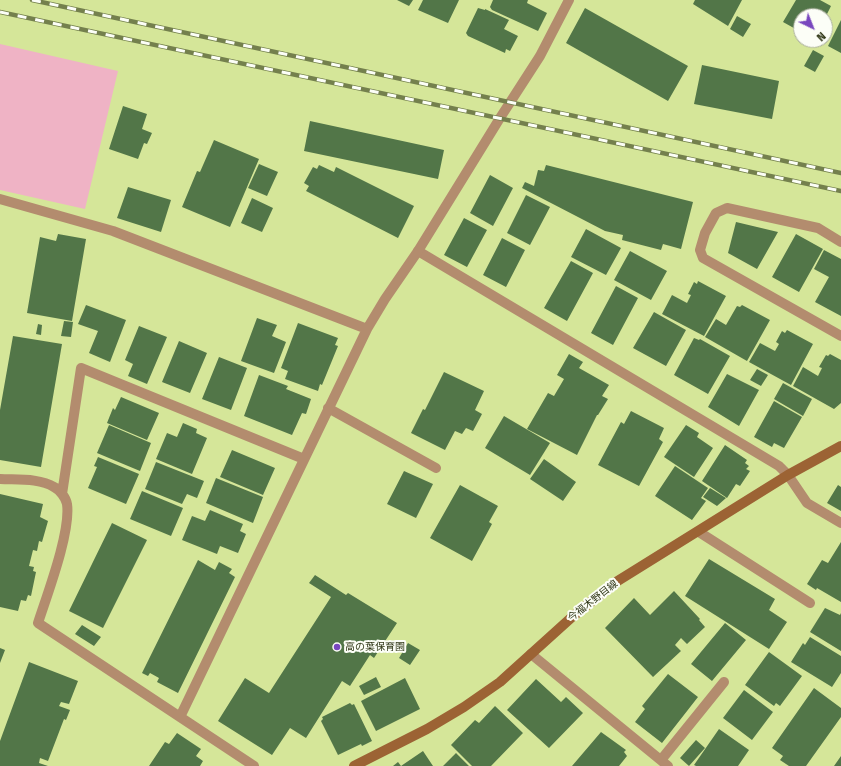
<!DOCTYPE html>
<html>
<head>
<meta charset="utf-8">
<style>
	body { margin:0 }
	#map { position:relative; width:841px; height:766px; overflow:hidden; background:#d5e699; font-family:"Fira Sans",sans-serif }
	canvas { display:block }
	.north { position:absolute; left:793px; top:8px; width:40px; height:40px; box-sizing:border-box; background:#fcfef7; border:1px solid #aaae9d; border-radius:50%; rotate:137deg; font-size:11px; font-weight:700; line-height:16px; text-align:center; color:#2f3616 }
	.north::after { content:''; display:block; margin:auto; width:14px; height:18px; background:#7847be; clip-path:polygon(50% 0,100% 100%,50% 72%,0 100%) }
</style>
</head>
<body>
<div id="map">
<canvas width="841" height="766"></canvas>
<div class="north">N</div>
</div>
<script>
const ctx = document.querySelector('canvas').getContext('2d');
ctx.lineJoin = 'round';
function fillPath(path, color) { ctx.fillStyle = color; ctx.fill(path, 'evenodd'); }
function strokePath(path, color, width, dash) { ctx.strokeStyle = color; ctx.lineWidth = width; ctx.lineCap = dash ? 'butt' : 'round'; ctx.setLineDash(dash || []); ctx.stroke(path); }
function write(font, color, halo, rows, align = 'center') {
  ctx.font = font + ' "Fira Sans","Noto Sans JP",sans-serif'; ctx.lineWidth = 4; ctx.setLineDash([]); ctx.textBaseline = 'middle'; ctx.strokeStyle = halo; ctx.fillStyle = color; for (const [text, x, y, turn = 0] of rows) {
    ctx.save(); ctx.translate(x, y); ctx.rotate((+turn || 0) * Math.PI / 180); ctx.textAlign = isNaN(turn) ? turn : align; if (halo) ctx.strokeText(text, 0, 0); ctx.fillText(text, 0, 0); ctx.restore();
  }
}
const green = new Path2D(`
	M0,44l118,27 -33,138 -85,-19z`);
const building = new Path2D(`
	M397,0h16l-4,6z
	M423,0h36l-11,23 -30,-13z
	M493,0h35l-1,3 20,10 -9,18 -46,-21 -2,-3z
	M695,0h47l-14,26 -35,-22z
	M796,0h24l11,6 -5,10h-25v16l-18,-10z
	M478,8l7,2v-1l24,11 -5,9 14,7 -8,15 -4,-2 -1,4 -37,-17 -2,-3z
	M585,8l103,58 -20,35 -102,-58z
	M737,16l14,8 -8,13 -13,-8z
	M841,20v33l-13,-7z
	M813,50l11,6 -9,16 -11,-6z
	M702,65l77,16 -7,38 -78,-15z
	M123,106l24,8 -5,15 10,4 -5,11 -3,-1 -6,16 -29,-10z
	M310,121l134,29 -6,29 -134,-28z
	M214,140l45,19 -29,68 -48,-20 15,-36 3,1z
	M259,164l19,8 -11,24 -19,-8z
	M319,165l15,7 2,-5 78,39 -16,32 -92,-47 3,-5 -5,-3 9,-16 4,2z
	M546,165l147,37 -12,47 -18,-5 -2,6 -39,-10 1,-5 -18,-4 -83,-43 3,-6 9,4 4,-16 6,1z
	M490,175l23,13 -20,38 -23,-13z
	M128,187l43,13 -10,32 -44,-14z
	M526,195l24,12 -20,38 -23,-12z
	M252,198l21,10 -11,24 -21,-9z
	M464,218l23,12 -20,37 -23,-12z
	M736,222l42,10 -21,37 -29,-16z
	M586,229l35,19 -15,27 -35,-18z
	M58,234l28,5 -14,82 -45,-8 13,-76 16,4z
	M796,234l27,15 -24,43 -27,-15z
	M502,238l23,12 -19,37 -23,-12z
	M824,250l17,9v57l-26,-14 14,-25 -15,-8z
	M630,251l37,20 -16,29 -37,-20z
	M571,261l22,12 -26,48 -23,-13z
	M698,281l28,15 -22,40 -42,-22 10,-19 15,8 4,-8 -3,-1 6,-12 3,2z
	M616,286l22,12 -25,47 -22,-12z
	M86,305l40,15 -16,42 -21,-9 9,-22 -20,-7z
	M742,305l28,15 -23,41 -42,-24 11,-18 10,6 11,-19 3,1z
	M654,312l32,18 -20,36 -33,-18z
	M257,318l20,7 -5,11 14,6 -12,31 -33,-12z
	M64,321l9,1 -2,15 -10,-1z
	M298,323l40,15 -3,7 3,1 -16,39 -2,-1 -2,7 -33,-12 3,-8 -7,-3z
	M38,324l4,1 -1,10 -5,-1z
	M139,326l28,11 -20,47 -19,-8 5,-12 -8,-4z
	M787,330l26,14 -22,41 -42,-23 11,-19 15,8 4,-7 -3,-2 6,-11 3,2z
	M13,336l49,8 -21,123 -41,-7v-50z
	M694,338l5,2 1,-1 30,17 -22,38 -34,-19z
	M179,341l28,12 -17,40 -28,-11z
	M569,354l14,8 -4,6 30,17 -7,11 6,3 -10,16h-1l-20,40 -50,-26 21,-36 6,3 10,-17 -7,-4z
	M830,354l11,6v43l-7,6 -41,-23 10,-19 15,9 4,-8 -3,-1 7,-12 2,1z
	M219,357l28,11 -16,42 -29,-11z
	M757,369l11,6 -7,11 -11,-6z
	M444,372l40,19 -9,19 7,4 -9,17 -7,-3 -4,6 -7,-3 -10,19 -34,-17 12,-24 2,1z
	M727,374l32,16 -20,36 -31,-19z
	M259,375l29,11 -2,3 25,10 -5,15 -4,-1 -10,22 -48,-19z
	M783,383l29,16 -9,17 -29,-17z
	M121,397l38,16 -12,27 -40,-17 6,-15 2,2z
	M774,401l28,16 -18,31 -10,-5 -2,4 -18,-10z
	M631,411l33,17 -5,11 4,3 -24,44 -41,-21 23,-43 3,2z
	M504,416l46,27 -20,32 -45,-27z
	M183,423l14,6 -1,4 11,5 -15,36 -36,-15 11,-26 10,4z
	M109,425l42,18 -11,28 -43,-18z
	M686,425l13,8 -2,4 16,11 -19,29 -30,-20z
	M725,445l22,15 -2,3 4,3 -3,3 4,2 -10,15 -4,-2 -9,14 -25,-17z
	M232,450l43,18 -12,27 -43,-18z
	M98,457l41,17 -13,30 -38,-16 9,-21 -3,-1z
	M544,459l32,23 -13,19 -33,-22z
	M156,462l48,19 -7,17 -10,-4 -5,10 -37,-15z
	M675,466l33,22 -7,10 5,3 -14,19 -37,-24z
	M404,471l29,13 -17,34 -29,-14z
	M216,478l47,19 -10,26 -47,-20z
	M460,485l38,21 -9,16 3,2 -20,37 -42,-23z
	M838,485l3,2v24l-14,-8z
	M710,488l16,10 -9,8 -14,-9z
	M142,491l41,17 -12,28 -41,-17z
	M0,494l43,10 -3,13 8,4 -6,21 -3,-1 -2,10 -4,-1 -4,16 5,1 -1,4 3,1 -5,24 -3,-1 -2,6 -5,-1 -3,11 -18,-4z
	M210,510l33,14 -3,7 6,3 -8,19 -18,-7 -3,8 -35,-14 10,-24 13,5z
	M112,523l35,17 -44,88 -34,-17z
	M841,542v60l-24,-14 -1,2 -9,-6 15,-24 6,3z
	M709,559l66,40 -6,11 18,12 -18,27 -84,-53z
	M198,560l17,10 4,-8 13,7 -3,4 6,4 -57,116 -21,-11 2,-4 -9,-5 -2,3 -6,-3z
	M315,575l31,20 2,-2 49,30 -23,35 -4,-3 -20,31 -8,-5 -36,57 -16,-10 -18,27 -54,-34 27,-43 24,15 62,-96 -22,-14z
	M674,591l26,28 -1,1 6,7 -18,17 -6,-6 -6,7 6,6 -28,26 -48,-49 29,-30 16,17z
	M825,608l15,7 1,-2v38l-31,-19z
	M725,623l21,17 -34,41 -21,-17z
	M82,625l19,12 -7,9 -19,-12z
	M810,637l31,19v17l-9,14 -41,-25 12,-19 2,2z
	M408,643l12,7 -10,15 -11,-7z
	M0,648l5,2 -5,13z
	M769,652l33,24 -22,30 -4,-3 -2,3 -29,-21z
	M29,662l49,19 -9,23 -8,-2 -2,4 11,4 -4,10 -2,-1 -16,42 -8,-3 -1,5 9,3h-48v-25z
	M668,674l30,23 -36,46 -27,-21 10,-13 -3,-3z
	M376,677l5,10 -17,8 -5,-9z
	M405,678l15,31 -44,22 -15,-30z
	M536,679l25,23 5,-5 17,16 -34,35 -42,-38z
	M814,688l27,20v9l-35,49h-17l-9,-6 3,-4 -11,-8z
	M744,690l29,22 -21,28 -29,-22z
	M350,703l2,2 2,-1 18,37 -10,5 -1,-2 -23,11 -17,-34 2,-2 -1,-2z
	M495,706l28,27 -32,33h-19l-21,-21 24,-25 4,3z
	M719,729l30,21 -11,16h-42l-2,-1z
	M601,732l25,18 -2,2 3,4 -8,10h-47z
	M177,733l24,16 -5,7 7,5 -3,5h-51l16,-24 4,2z
	M696,740l9,8 -16,18 -9,-8z
	M423,751l10,15h-40l5,-4 3,4z
	M456,753l13,13h-26z
	M841,756v10h-7z`);
const service = new Path2D(`
	M841,242l-23,-14 -91,-20 -11,5 -11,20 -5,17 3,8 138,78
	M418,251l361,215 9,9
	M328,408l108,60
	M699,532l111,71
	M531,654l137,112
	M661,760l63,-78`);
const minor = new Path2D(`
	M0,199l113,32 254,98
	M788,475l19,28 34,20
	M0,479c16,1 40,-1 54,8 6,3 12,11 13,17 4,28 -20,91 -29,119l216,143
	M62,494l19,-126 223,91
	M180,717l187,-388 18,-30 33,-48 82,-133 40,-62 29,-56`);
const secondary = new Path2D(`
	M354,766l73,-37 37,-22 36,-25 72,-65 44,-35 172,-107 53,-29`);
const rail = new Path2D(`
	M32,0l809,173
	M0,12l841,179`);
const markers = [
	[337,647,4,"#7847be"]
];
const streetNames = [
	["今福木野目線",593,601,-38]
];
const poiNames = [
	["高の葉保育園",345,647]
];
fillPath(green, '#efb3c5');
fillPath(building, '#527648');
strokePath(service, '#b38c6e', 10);
strokePath(minor, '#b38c6e', 10);
strokePath(secondary, '#9c6334', 10);
strokePath(rail, '#74804d', 4.5);
strokePath(rail, '#fcfef7', 3, [9]);
for (const [x, y, r, color] of markers) { const dot = new Path2D(); dot.arc(x, y, r, 0, 2 * Math.PI); ctx.fillStyle = color; ctx.fill(dot); strokePath(dot, '#fcfef7', 1.5); }
write('10px', '#2f3616', '#fcfef7', streetNames);
write('10px', '#2f3616', '#fcfef7', poiNames, 'left');
</script>
</body>
</html>
